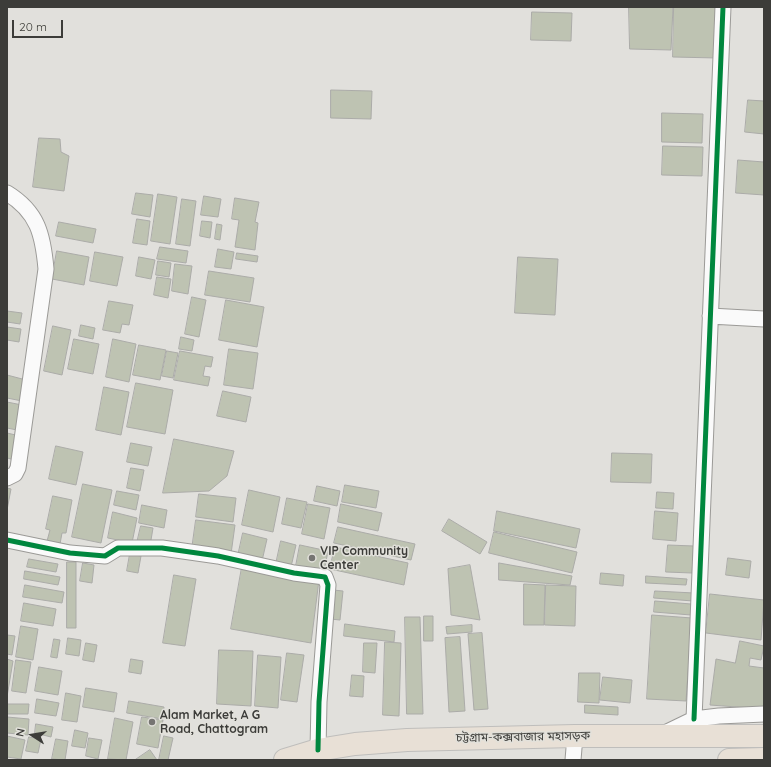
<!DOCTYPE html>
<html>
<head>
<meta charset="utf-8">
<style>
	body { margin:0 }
	#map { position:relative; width:771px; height:767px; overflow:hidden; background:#e1e0dc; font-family:Quicksand,sans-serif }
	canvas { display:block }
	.frame { position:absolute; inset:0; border:8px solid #3c3c39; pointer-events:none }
	.north { position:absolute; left:12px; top:715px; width:40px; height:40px; -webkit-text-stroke:3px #e2e1db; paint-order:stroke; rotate:282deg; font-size:11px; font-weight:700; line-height:16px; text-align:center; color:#3c3c39 }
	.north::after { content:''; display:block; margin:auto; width:14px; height:18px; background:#3c3c39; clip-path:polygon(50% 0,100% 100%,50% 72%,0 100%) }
	.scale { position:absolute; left:12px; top:20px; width:51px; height:18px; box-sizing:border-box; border:2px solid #3c3c39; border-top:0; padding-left:5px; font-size:12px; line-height:14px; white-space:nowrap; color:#3c3c39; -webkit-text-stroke:3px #e2e1db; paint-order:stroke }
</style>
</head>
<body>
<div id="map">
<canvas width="771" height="767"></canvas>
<div class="frame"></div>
<div class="north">N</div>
<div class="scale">20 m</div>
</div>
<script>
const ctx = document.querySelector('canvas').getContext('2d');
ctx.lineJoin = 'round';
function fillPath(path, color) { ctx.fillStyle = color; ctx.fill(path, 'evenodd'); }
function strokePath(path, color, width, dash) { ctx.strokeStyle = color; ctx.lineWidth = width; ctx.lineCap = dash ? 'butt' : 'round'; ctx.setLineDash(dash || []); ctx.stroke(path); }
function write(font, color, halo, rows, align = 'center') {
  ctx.font = font + ' Quicksand,"Noto Sans Bengali",sans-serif'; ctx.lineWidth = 3; ctx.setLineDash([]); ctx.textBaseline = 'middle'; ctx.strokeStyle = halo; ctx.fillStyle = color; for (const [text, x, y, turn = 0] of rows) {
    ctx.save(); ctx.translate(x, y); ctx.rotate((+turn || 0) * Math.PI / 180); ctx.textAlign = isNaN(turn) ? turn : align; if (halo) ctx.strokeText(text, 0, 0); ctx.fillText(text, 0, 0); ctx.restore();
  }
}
const building = new Path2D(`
	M629,7h44l-2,43 -41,-1z
	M674,7h44l-1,51 -44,-1z
	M532,12l40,1 -1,28 -40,-1z
	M331,90l41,1 -1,28 -40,-1z
	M748,100l16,1v33l-19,-2z
	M662,113l41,1 -1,29 -40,-1z
	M39,138l21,1 1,13 8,4 -5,35 -31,-4z
	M663,146l40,1 -1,29 -40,-1z
	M738,160l26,2v33l-28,-2z
	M136,193l17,2 -3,22 -18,-3z
	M158,194l19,3 -7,47 -19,-3z
	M204,196l17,3 -3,18 -17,-2z
	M235,198l24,4 -4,20 3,1 -3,27 -20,-3 4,-27 -7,-1z
	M182,199l14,2 -6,45 -14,-2z
	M137,219l13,2 -3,24 -14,-2z
	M202,221l10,1 -2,16 -10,-2z
	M59,222l37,7 -3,14 -37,-7z
	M217,224l5,1 -2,15 -5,-1z
	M160,247l28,4 -2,12 -29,-4z
	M218,249l16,3 -3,17 -16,-2z
	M57,251l32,6 -5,28 -32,-6z
	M95,252l28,5 -6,29 -27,-5z
	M237,253l21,3 -1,6 -21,-3z
	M139,257l16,3 -4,19 -15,-3z
	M518,257l40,2 -3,56 -40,-2z
	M158,261l13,2 -2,14 -13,-2z
	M175,264l17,2 -4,28 -16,-3z
	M209,271l45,7 -4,24 -45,-7z
	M157,277l14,2 -3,19 -14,-3z
	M192,297l14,3 -7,37 -14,-3z
	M226,300l38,7 -7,40 -38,-7z
	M109,301l24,4 -4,20 -7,-1 -2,9 -17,-3z
	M7,311l15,2 -2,11 -13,-2z
	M81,325l14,3 -2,11 -14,-3z
	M53,326l18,4 -9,45 -18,-4z
	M7,327l14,2 -2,13 -12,-2z
	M181,337l13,3 -2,11 -13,-2z
	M74,339l25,5 -6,30 -25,-5z
	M113,339l23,5 -7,38 -23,-5z
	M139,345l27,5 -6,30 -27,-5z
	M229,349l29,4 -5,36 -29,-4z
	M167,351l11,2 -5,25 -11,-2z
	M180,351l33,6 -2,10 -6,-1 -2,10 7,1 -2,9 -34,-6z
	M7,375l19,5 -4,21 -15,-3z
	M136,383l37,7 -8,44 -38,-7z
	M104,387l25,5 -8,43 -25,-5z
	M223,391l28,6 -5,25 -29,-6z
	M7,402l15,3 -5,25 -10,-2z
	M7,433l13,3 -5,24 -8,-2z
	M174,439l60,12 -7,25 -18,15 -46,2z
	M131,443l21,4 -4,19 -21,-4z
	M56,446l27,6 -7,33 -27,-6z
	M612,453l40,1 -1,29 -40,-1z
	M131,468l13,2 -4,21 -13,-3z
	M83,484l29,6 -11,53 -29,-6z
	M345,485l34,6 -3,17 -34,-6z
	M317,486l23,5 -3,15 -23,-5z
	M7,488l4,1 -4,21z
	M249,490l31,7 -7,35 -31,-7z
	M117,491l22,4 -3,15 -22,-5z
	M657,492l17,1 -1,16 -17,-1z
	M199,494l37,4 -3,24 -37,-5z
	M53,496l19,4 -6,33h-4l-2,11 -13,-3 3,-11 -4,-1z
	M287,498l20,4 -6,26 -19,-4z
	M308,504l22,4 -6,31 -22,-5z
	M341,504l41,9 -4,18 -40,-9z
	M142,505l25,5 -3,18 -25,-5z
	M497,511l83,18 -4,19 -82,-17z
	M655,511l23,2 -2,28 -23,-2z
	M113,512l24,6 -5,25 -24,-5z
	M449,519l38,23 -7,12 -38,-23z
	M196,520l39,5 -4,29 -39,-5z
	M141,526l12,2 -3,18 -13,-3z
	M338,527l77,17 -4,16 -77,-17z
	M494,532l83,20 -5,21 -83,-20z
	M243,533l24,6 -5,22 -24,-5z
	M281,541l15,4 -5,22 -15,-3z
	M300,545l28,6 -4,21 -28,-6z
	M668,545l26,1 -2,27 -26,-1z
	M335,547l73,16 -4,22 -74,-16z
	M130,554l11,2 -3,17 -11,-2z
	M728,558l23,3 -2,17 -23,-3z
	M29,559l29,5 -2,8 -29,-5z
	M67,562h9v66h-9z
	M83,563l11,2 -2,18 -12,-2z
	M499,563l73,13 -2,9 -71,-5z
	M470,565l10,55 -29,-5 -3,-46z
	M242,567l77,13 -8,63 -80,-14z
	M25,571l35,6 -2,8 -34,-6z
	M601,573l23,2 -1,11 -23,-2z
	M174,575l22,4 -11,67 -22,-3z
	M646,576l41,3 -1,6 -40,-2z
	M524,584l21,1 -1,40h-20z
	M25,585l39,7 -2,11 -39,-6z
	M546,585l30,1 -1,40 -30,-1z
	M333,590l10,1 -3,29 -10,-1z
	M655,591l39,2 -1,8 -39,-3z
	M710,594l54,6 -3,40 -55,-7z
	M655,601l36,3v11l-37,-3z
	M24,603l32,6 -3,17 -32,-5z
	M652,615l40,3 -6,83 -39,-2z
	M424,616h9v25h-9z
	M405,617h15l3,97h-16z
	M345,624l50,7 -1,11 -50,-6z
	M472,625v7l-25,2 -1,-7z
	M21,626l17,3 -5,31 -17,-3z
	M482,633l6,76 -14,1 -6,-76z
	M7,635l8,1 -3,19 -5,-1z
	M460,637l5,74 -16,1 -4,-74z
	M68,638l13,2 -2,16 -13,-2z
	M54,639l6,1 -3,18 -6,-1z
	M740,641l24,5 -3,14 -11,-2 -1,8 15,2v41l-54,-4 6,-46 19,4z
	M385,642l16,1 -2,73 -16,-1z
	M86,643l11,2 -3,17 -11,-2z
	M364,643h13l-2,30 -12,-1z
	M219,650l34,1 -2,55 -34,-2z
	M287,653l17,2 -7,47 -16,-2z
	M258,655l23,2 -3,51 -23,-2z
	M7,659l6,2 -6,36z
	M131,659l12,2 -2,13 -12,-2z
	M16,660l15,2 -5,31 -14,-2z
	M39,667l23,4 -4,24 -23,-4z
	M579,673h21l-1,30 -21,-1z
	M352,675l12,1 -1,21 -13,-1z
	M603,677l29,3 -2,23 -30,-3z
	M86,688l31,5 -3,19 -31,-5z
	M66,693l15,3 -4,26 -15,-2z
	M37,699l22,4 -3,13 -21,-3z
	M129,701l35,6 -2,12 -35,-6z
	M7,704h22l-1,10h-21z
	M585,705l33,2v8l-33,-2z
	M7,717l22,2 -1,16 -21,-2z
	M142,717l21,3 -5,28 -21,-4z
	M115,718l18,4 -7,38 -18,-1z
	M36,724l17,3 -2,10 -16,-4z
	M75,730l13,3 -3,15 -13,-2z
	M7,736l18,4 -4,19 -14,-2z
	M164,736l9,2 -5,22h-9z
	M29,737l12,2 -3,14 -12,-2z
	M89,738l13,2 -4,19 -12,-3z
	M56,739l12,2 -3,19 -13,-1z
	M150,750l7,10h-22z`);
const minor = new Path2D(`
	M7,193c31,19 36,42 39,76l-28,199 -3,6 -8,4
	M710,316l54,3
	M7,540l63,13 35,3 13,-8h44l56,8 76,17 31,4 3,8 -9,117 -1,48
	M694,719l29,-712
	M663,734l31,-15 25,-3 45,-2
	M573,760l2,-24`);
const trunk = new Path2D(`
	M285,760l33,-10 37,-6 52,-4 168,-4h189
	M729,760l35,-1`);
const cycleway = new Path2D(`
	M7,540l63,13 35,3 13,-8h44l56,8 76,17 31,4 3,8 -9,117 -1,48
	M694,719l29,-712`);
const markers = [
	[312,558,4,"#767572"],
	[152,722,4,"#767572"]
];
const poiNames = [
	["VIP Community",320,551],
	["Center",320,565],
	["Alam Market, A G",160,715],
	["Road, Chattogram",160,729]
];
const streetNames = [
	["চট্টগ্রাম-কক্সবাজার মহাসড়ক",523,737,-1]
];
fillPath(building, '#bec3b2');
strokePath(building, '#ababa8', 1);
strokePath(minor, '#9b9a97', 17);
strokePath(trunk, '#bfbebc', 24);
strokePath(minor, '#fafafa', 15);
strokePath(trunk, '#e8e0d6', 22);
strokePath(cycleway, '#00873e', 5);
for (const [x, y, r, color] of markers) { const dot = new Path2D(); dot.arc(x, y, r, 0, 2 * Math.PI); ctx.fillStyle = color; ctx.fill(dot); strokePath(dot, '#e2e1db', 1.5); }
write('bold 12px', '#3c3c39', '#e2e1db', poiNames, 'left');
write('12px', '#3c3c39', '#e2e1db', streetNames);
</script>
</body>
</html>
